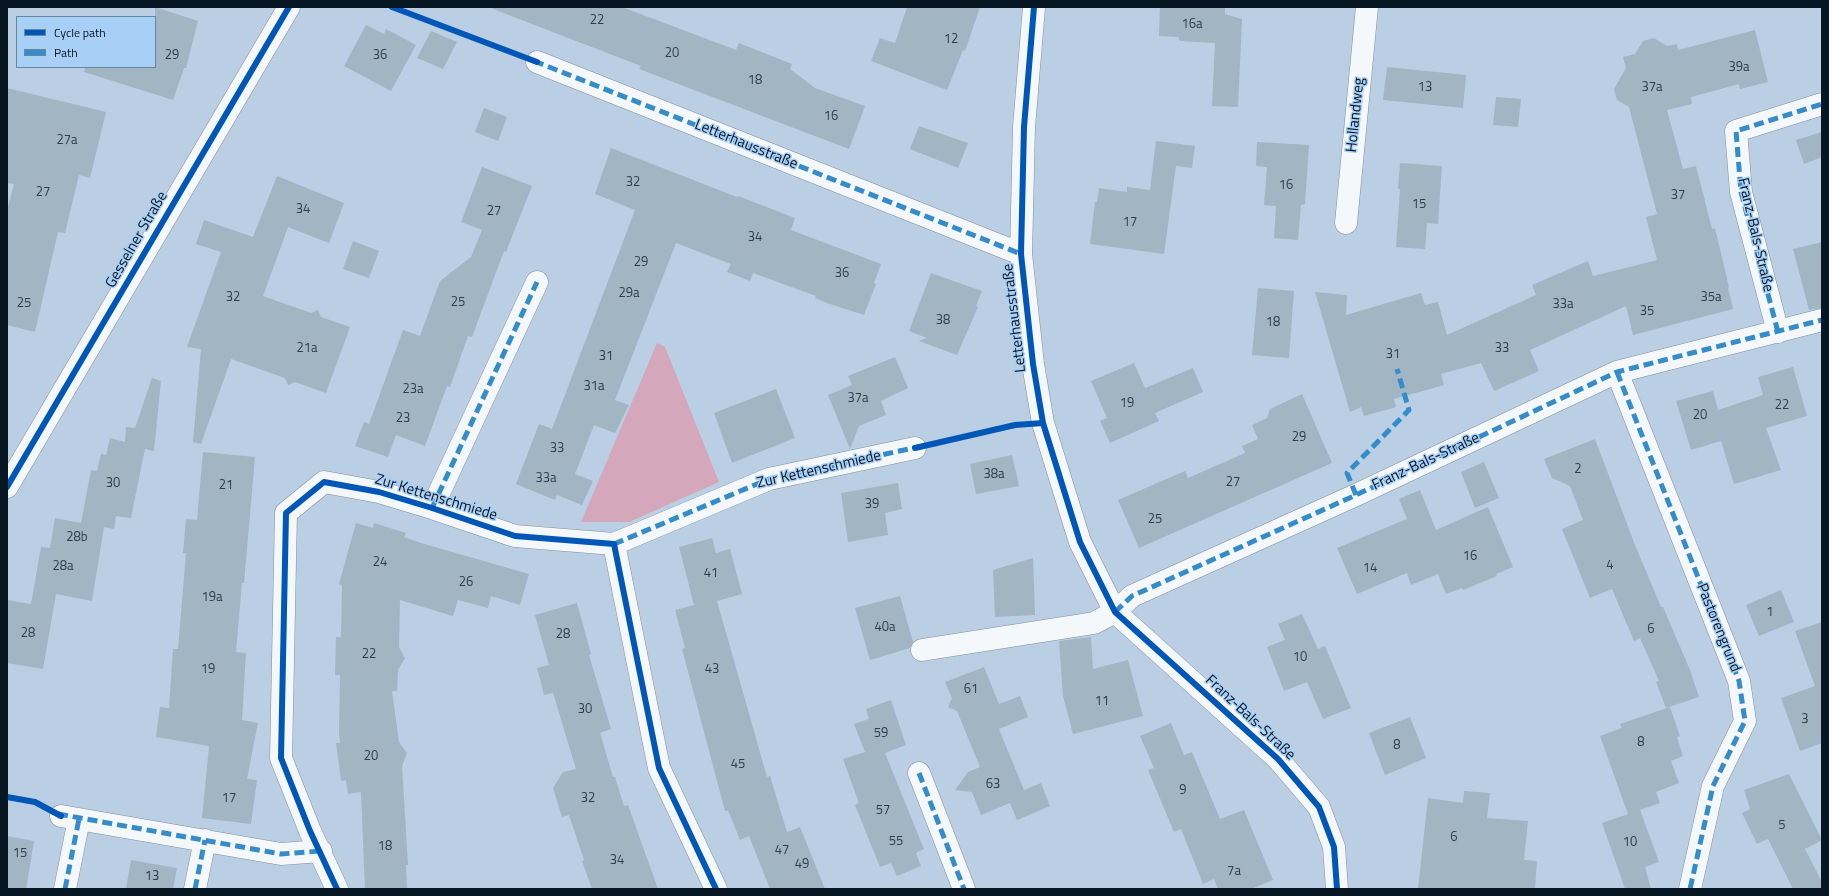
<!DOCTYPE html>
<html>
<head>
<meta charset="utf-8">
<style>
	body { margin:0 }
	#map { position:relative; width:1829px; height:896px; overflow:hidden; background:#bacfe4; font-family:"Titillium Web",sans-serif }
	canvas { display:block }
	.frame { position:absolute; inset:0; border:8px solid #071623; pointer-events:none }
	.legend { position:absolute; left:16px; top:16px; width:140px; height:52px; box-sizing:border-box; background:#a8cff5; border:1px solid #6885a1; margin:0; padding:5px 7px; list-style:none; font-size:12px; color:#071623 }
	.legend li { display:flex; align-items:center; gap:8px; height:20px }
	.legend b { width:20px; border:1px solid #6885a1 }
</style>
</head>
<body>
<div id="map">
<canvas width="1829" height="896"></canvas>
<div class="frame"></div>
<ul class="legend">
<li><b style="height:5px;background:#0057b8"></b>Cycle path</li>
<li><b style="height:5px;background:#348ccb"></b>Path</li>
</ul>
</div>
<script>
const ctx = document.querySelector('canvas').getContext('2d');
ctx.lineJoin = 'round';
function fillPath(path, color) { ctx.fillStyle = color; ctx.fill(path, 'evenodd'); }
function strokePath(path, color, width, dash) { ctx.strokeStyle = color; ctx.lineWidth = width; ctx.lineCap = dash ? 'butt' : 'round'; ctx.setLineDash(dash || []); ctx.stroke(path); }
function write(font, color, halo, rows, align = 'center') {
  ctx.font = font + ' "Titillium Web",sans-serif'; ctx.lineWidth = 3; ctx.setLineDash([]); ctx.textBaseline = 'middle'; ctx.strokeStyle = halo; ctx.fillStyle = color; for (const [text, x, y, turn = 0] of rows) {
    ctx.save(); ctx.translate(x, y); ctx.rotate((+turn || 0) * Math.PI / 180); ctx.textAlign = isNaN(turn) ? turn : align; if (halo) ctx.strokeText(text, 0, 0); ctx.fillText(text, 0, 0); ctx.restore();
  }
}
const green = new Path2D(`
	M657,343l8,4 54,135 -90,40h-48z`);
const building = new Path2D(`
	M155,7l43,14 -12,47h-2l-11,32 -89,-28 1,-5h70z
	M493,7h129l114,43 3,-7 53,21 -2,5 25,19 50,18 -16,43 -210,-80 2,-3 -148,-57z
	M907,7h73l-15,44 -2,-1 -16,40 -76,-29 9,-23 15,5z
	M1160,7h65v7l17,5 -4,88 -26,-1 3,-63 -35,-2 -2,-4 -19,-1z
	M366,25l18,9 2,-5 30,16 -25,46 -47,-25z
	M1755,30l13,52 -28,7 -1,-5 -48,13 1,7 -25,6 16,59 13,-3 16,63 3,-1 14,59 -1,1 5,21 -100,26 -7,-29 -96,44 9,21 -45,20 -13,-28 -40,11 3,11 -50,14 2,8 -32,9 -3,-9 -11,5 -35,-120 32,3 -1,20 75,-22 4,12 13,-3 9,33 89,-40 -4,-10 56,-24 5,15 64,-16 -11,-43 11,-3 -28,-107 -12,-7 -3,-11 12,-21 -3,-11 12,-3 8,-13 11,-3 13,8 10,-2 1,6z
	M431,31l26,11 -14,27 -26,-11z
	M1387,67l79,8 -3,33 -80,-8z
	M7,88l99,24 -16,66 -11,-3 -14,58 -7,-1 -23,100 -28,-7v-114l7,-27 -7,-1z
	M1496,97l25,2 -3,28 -25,-2z
	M484,108l23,9 -9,24 -23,-9z
	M919,126l49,17 -10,25 -48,-19z
	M1822,132v25l-18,7 -8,-24z
	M1156,141l39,5 -3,22 -16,-2 -12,88 -74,-10 5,-42h2l2,-14 28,4v-5l23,3z
	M1257,142l52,3 -4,59 -4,1 -3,35 -24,-2 2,-32 -12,-1 3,-38 -11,-1z
	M611,148l126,49 1,-1 57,22 -4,12 90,34 -7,19 2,1 -12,31 -37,-12 -12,-5 1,-2 -63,-23 -3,8 -23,-9 4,-8 -55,-21 -61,157 14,5 -14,28 -21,-8 -19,49 18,7 -11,24 -25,-10 -2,5 -39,-16 23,-60 13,5 83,-219 -40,-16z
	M1400,163l42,3 -4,58 -11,-1 -2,26 -29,-2 4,-58h-2z
	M482,167l50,19 -26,66 -2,-1 -32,86 -4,-1 -18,51 -3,-1 -22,60 -29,-11 -8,22 -33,-11 9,-24 5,2 34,-94 17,6 20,-55 31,-24 11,-27 -21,-8z
	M277,176l67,27 -15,40 -41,-16 -25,69 48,17 7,-3 3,7 29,10 -24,66 -31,-11 -7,3 -3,-7 -54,-19 -30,85 -8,-2 8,-93 -14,-2 34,-95 -25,-8 8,-24 49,17z
	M353,241l26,10 -10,27 -26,-9z
	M1822,242v66l-13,2 -16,-61z
	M931,273l51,18 -6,15 2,1 -21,48 -38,-14 8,-3 -18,-7z
	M1258,288l36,3 -5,67 -37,-3z
	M895,357l13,31 -27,13 5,14 -27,11 -9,23 -22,-54 24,-10 -4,-9z
	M1134,363l11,25 48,-20 10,24 -48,21 4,8 -49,22 -10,-22 7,-3 -16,-37z
	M1793,367l14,49 -41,12 15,42 -47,14 -13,-43 -30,9 -15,-49 37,-10 5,19 45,-15 -5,-18z
	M152,378l9,3 -7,70 -9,-2 -14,69 -15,-2 -2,13 -10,-2 -12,74 -36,-7 -13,75 -36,-6v-63l24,4 10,-57 9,1 5,-30 26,5 10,-53 6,1 4,-17 5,1 4,-17 15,4 1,-15 9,1z
	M776,389l19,49 -63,25 -18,-50z
	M1302,394l30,69 -193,85 -21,-48 67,-29 3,7 57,-25 -3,-7 16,-7 -6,-14 15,-7 3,-9z
	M1595,439l40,106 26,62h2l27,63 9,27 -33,11 -10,-26 3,-1 -19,-43 -6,3 -22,-52 -22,9 -28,-69 21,-9 -13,-34 -18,-8 -8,-19z
	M203,452l52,5 -11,126h-2l-6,69 10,1 -4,67 16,3 -11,56 10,1 -6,44 -49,-6 7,-72 -53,-9 4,-30 9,1 4,-59h5l8,-96h-3l3,-34 11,1z
	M1012,455l7,31 -43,8 -6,-30z
	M1484,462l15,36 -24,10 -14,-36z
	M898,483l4,26 -17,4 3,22 -40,7 -7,-49z
	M1420,490l16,40 52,-23 25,60 -17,7 1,2 -34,14 -1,-2 -16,6 -8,-20 -27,11 -4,-12 -50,21 -20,-46 70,-29 -8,-20z
	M356,523l17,5 1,-5 32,10 -2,4 17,6 108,31 -9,31 -29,-9 -3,12 -30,-8 -5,16 -53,-16 -1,47 6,11 -7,12 -1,21h-5l7,51 8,11 -5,13 6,99h-2l1,24h-42l-4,-97 -13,2 -2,-14 -5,1 -5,-38h4l-1,-11 1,-57h-5l1,-38h5l1,-52 -3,-1z
	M712,538l4,15 14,-4 12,45 -25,7 50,176 3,-1 17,56 13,-5 25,62h-55l-21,-53 -9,4 -12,-30 -3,1 -43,-162 3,-1 -10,-38 19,-5 -15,-58z
	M1033,558l2,57 -40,2 -2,-47z
	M1781,590l13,32 -35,14 -13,-31z
	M900,596l13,46 -3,6 -40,12 -15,-52z
	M577,603l14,51 -2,1 22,74 -11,4 13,44h2l9,29 4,-1 30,84h-66l-10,-28 2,-1 -15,-45 -7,2 -9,-29 10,-16 13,-3 -23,-76 -9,2 -3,-12 -4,-15 12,-3 -14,-50z
	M1302,614l16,35 7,-3 26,62 -28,11 -16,-37 -23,9 -17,-44 18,-7 -7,-16z
	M1822,622v121l-22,8 -19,-53 34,-12 -20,-55z
	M1091,637l2,32 35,-9 15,56 -70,18 -10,-38 -4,-55z
	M984,667l15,37 21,-8 8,21 -29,12 25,61 17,-7 9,23 -33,14 -7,-17 -29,12 -9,-23 -17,-2 13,-18 12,-5 -23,-56 -9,-4 4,-9 -7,-16z
	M891,700l15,45 -21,8 39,96 -8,4 5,13 -24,10 -6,-13 -11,4 -25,-62 4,-2 -16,-44 22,-7 -11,-28 15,-5 -3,-10z
	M1670,707l10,29 -3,1 6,19 -12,5 8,22 -23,9 4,11 -32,11 -28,-78 22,-8 -2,-4z
	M1410,717l16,41 -41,17 -16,-42z
	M1171,723l13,32 8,-3 28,67 24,-9 29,70 -22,9h-33l-4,-10 -11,5 -22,-55 -7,3 -26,-62 6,-2 -14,-32z
	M1789,774l33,66 -17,9 17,33v7h-29l-25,-50 -11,5 -15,-31 8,-4 -6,-19z
	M1464,791l26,2 -3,25 41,3 -4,39 13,1 -2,28h-117l10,-91 35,5z
	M1640,810l19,52 -14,5 6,22h-26l-23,-66z
	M7,836l27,5 -8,48h-19z
	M131,860l46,8 -4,21h-47z`);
const minor = new Path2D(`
	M1034,7l-10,120 -3,127 12,110 10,59 37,119 35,70 163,147 41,48 15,40 3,42
	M537,62l484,192
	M1346,223l21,-216
	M1778,332l-37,-140 -5,-61 86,-27
	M1617,372l122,309 6,40 -32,65 -23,103
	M7,487l282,-480
	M432,508l105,-226
	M614,544l155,-65 146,-31
	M922,650l172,-27 21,-11 17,-16 224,-101 261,-123 205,-52
	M919,773l45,116
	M61,816l220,38 40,-3
	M65,889l14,-70
	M195,889l10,-49
	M337,889l-27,-58 -29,-73 5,-245 38,-31 55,10 53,16 83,28 99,8 45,224 57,121`);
const quiet = new Path2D(`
	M534,61l487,193
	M1778,332l-37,-140 -5,-61 86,-27
	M1617,372l122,309 6,40 -32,65 -23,103
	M1356,495l-9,-22 62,-63 -12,-41
	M432,508l105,-226
	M614,544l155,-65 149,-32
	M1115,612l17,-16 224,-101 261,-123 205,-52
	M919,773l45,116
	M58,814l223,40 40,-3
	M65,889l14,-70
	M195,889l10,-49`);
const cycleway = new Path2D(`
	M392,7l145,55
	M1034,7l-10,120 -3,127 12,110 10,59 37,119 35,70 163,147 41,48 15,40 3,42
	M915,448l100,-23 28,-2
	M7,487l282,-480
	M7,797l28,5 26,14
	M337,889l-27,-58 -29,-73 5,-245 38,-31 55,10 53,16 83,28 99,8 45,224 57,121`);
const numberNames = [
	["22",597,21],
	["16a",1192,25],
	["12",951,40],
	["20",672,54],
	["29",172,56],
	["36",380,56],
	["39a",1739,68],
	["18",755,81],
	["13",1425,88],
	["37a",1652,88],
	["16",831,117],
	["27a",67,141],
	["32",633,183],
	["16",1286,186],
	["27",43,193],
	["37",1678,196],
	["15",1419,205],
	["34",303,210],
	["27",494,212],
	["17",1130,223],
	["34",755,238],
	["29",641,263],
	["36",842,274],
	["29a",629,294],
	["32",233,298],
	["35a",1711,298],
	["25",458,303],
	["25",24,304],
	["33a",1563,305],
	["35",1647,312],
	["38",943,321],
	["18",1273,323],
	["21a",307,349],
	["33",1502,349],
	["31",1393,355],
	["31",606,357],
	["31a",594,387],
	["23a",413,390],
	["37a",858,399],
	["19",1127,404],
	["22",1782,406],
	["20",1700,416],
	["23",403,419],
	["29",1299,438],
	["33",557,449],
	["2",1578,470],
	["38a",994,475],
	["33a",546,479],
	["27",1233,483],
	["30",113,484],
	["21",226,486],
	["39",872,505],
	["25",1155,520],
	["28b",77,538],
	["16",1470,557],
	["24",380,563],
	["4",1610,566],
	["28a",63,567],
	["14",1370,569],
	["41",711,574],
	["26",466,583],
	["19a",212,598],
	["1",1770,613],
	["40a",885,628],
	["6",1651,630],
	["28",28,634],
	["28",563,635],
	["22",369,655],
	["10",1300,658],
	["19",208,670],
	["43",712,670],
	["61",971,690],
	["11",1102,702],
	["30",585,710],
	["3",1805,720],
	["59",881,734],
	["8",1641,743],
	["8",1397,746],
	["20",371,757],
	["45",738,765],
	["63",993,785],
	["9",1183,791],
	["17",229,799],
	["32",588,799],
	["57",883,811],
	["5",1782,826],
	["6",1454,838],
	["55",896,842],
	["10",1630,843],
	["18",385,847],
	["47",782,851],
	["15",20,854],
	["34",617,861],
	["49",802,865],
	["7a",1234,872],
	["13",152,877]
];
const streetNames = [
	["Hollandweg",1356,115,-84],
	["Letterhausstraße",746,145,22],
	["Franz-Bals-Straße",1755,235,77],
	["Gesselner Straße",137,240,-60],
	["Letterhausstraße",1015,318,-97],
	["Franz-Bals-Straße",1426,462,-25],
	["Zur Kettenschmiede",819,470,-13],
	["Zur Kettenschmiede",436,498,17],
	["Pastorengrund",1718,628,68],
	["Franz-Bals-Straße",1250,718,43]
];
fillPath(green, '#d4a7bb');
fillPath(building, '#a1b5c3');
strokePath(minor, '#7f8f9f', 23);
strokePath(minor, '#f5f8fb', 22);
strokePath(quiet, '#348ccb', 5, [10, 5]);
strokePath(cycleway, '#0057b8', 6);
write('13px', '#2e3e4b', null, numberNames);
write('15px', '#071623', '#a8cff5', streetNames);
</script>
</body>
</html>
